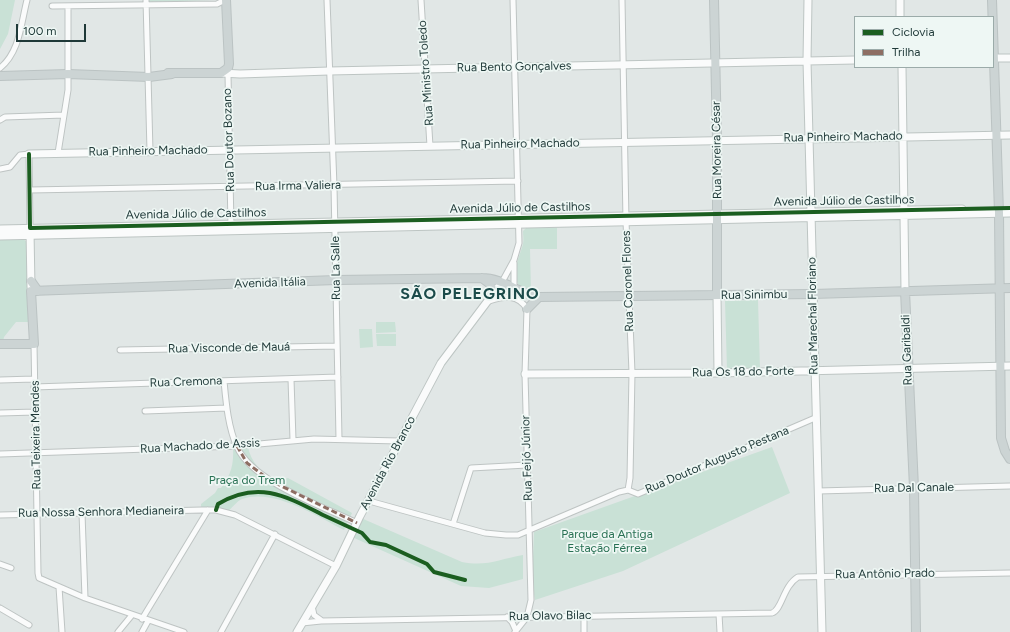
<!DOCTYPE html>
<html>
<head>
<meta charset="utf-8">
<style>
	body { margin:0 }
	#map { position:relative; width:1010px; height:632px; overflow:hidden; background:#e1e7e6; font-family:Figtree,sans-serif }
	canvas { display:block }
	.legend { position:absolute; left:854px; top:16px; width:140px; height:52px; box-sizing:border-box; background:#eef7f4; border:1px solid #9baba9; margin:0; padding:5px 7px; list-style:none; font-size:12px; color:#1f3938 }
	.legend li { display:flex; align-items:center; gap:8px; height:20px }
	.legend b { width:20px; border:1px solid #9baba9 }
	.scale { position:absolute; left:16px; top:24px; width:70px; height:18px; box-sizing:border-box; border:2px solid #1f3938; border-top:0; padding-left:5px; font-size:12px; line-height:14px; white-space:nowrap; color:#1f3938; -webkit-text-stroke:3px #eef7f4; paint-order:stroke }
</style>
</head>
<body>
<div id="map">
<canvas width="1010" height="632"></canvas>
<ul class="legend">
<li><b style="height:5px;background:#1b5e20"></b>Ciclovia</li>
<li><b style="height:5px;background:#8d6e63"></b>Trilha</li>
</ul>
<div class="scale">100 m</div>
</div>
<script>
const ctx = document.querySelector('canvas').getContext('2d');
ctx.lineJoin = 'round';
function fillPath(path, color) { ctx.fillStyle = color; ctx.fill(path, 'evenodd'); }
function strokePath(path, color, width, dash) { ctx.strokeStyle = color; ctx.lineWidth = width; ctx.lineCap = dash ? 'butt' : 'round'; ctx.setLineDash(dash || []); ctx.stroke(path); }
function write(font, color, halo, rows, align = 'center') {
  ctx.font = font + ' Figtree,sans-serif'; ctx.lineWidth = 3.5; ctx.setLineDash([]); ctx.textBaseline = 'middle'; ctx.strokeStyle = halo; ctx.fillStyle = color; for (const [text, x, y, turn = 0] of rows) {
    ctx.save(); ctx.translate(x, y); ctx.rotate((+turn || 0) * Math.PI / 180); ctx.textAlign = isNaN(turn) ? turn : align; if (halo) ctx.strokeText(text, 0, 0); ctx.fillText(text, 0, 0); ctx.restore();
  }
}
const green = new Path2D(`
	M0,0h15l-7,34 -8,15z
	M147,0h68l-68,2z
	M526,228h31v21h-27l1,42 -11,-4c-10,-14 -1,-28 3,-43 1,-4 0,-9 0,-13z
	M0,238c10,0 23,-4 28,6l2,78h-14l-12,15 -1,5h-3z
	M758,300l2,69 -33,1 -2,-69z
	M376,322h19l1,10 -20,1z
	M359,329h13l1,18 -13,1z
	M376,334h20v12h-19z
	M248,446c2,16 14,27 28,35l12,-3 64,35 -8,17c-28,-14 -70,-42 -102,-31 -5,2 -10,9 -14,12l-27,-1v-6l14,-11 3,-5h3c10,-13 13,-24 12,-40z
	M772,447l18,46 -167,78 -88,29 -3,-18 2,-50z
	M361,518l101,44c25,5 37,-3 61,-7v24l-34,9 -28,-2 -109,-49z`);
const street = new Path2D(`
	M146,0l4,151
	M327,0l7,186 5,253
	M421,0l9,146
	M622,0l4,221 6,152 -2,105 -2,12
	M52,6l165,-2 8,-4
	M0,68c20,-16 21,-45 27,-68
	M228,74l3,153
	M0,120l5,-3 59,-2
	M58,153l10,-63v-84
	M0,169l10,-2 10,-12 9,-1 1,74
	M30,190l488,-9
	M502,282l12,-22 5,-17 -6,-243
	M514,288v-25
	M489,301c16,-5 29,-7 38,8l-2,65 6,226 -4,17 -12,15
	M34,344l4,229 1,5 46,20 99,34
	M120,350l217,-4
	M291,379l2,61
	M0,380l34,-1
	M224,381c2,21 4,46 13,66 16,35 85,59 120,76
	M34,387l304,-10
	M145,411l82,-3
	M0,413l35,-1
	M0,454l237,-8 77,-7 85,2
	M818,491l192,-5
	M369,501l116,32 21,2h12l101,-43 9,-2 10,4 177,-76
	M82,513l3,85
	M0,515l202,-5h14l19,5 101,51
	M453,524l18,-56 56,-3
	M0,564l11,4
	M59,587l3,45
	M312,606l2,9 7,5
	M0,608l29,17
	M719,614l1,18
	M507,617l5,5 4,9
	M142,619l66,-109
	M302,623l19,-2 451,-8c10,-3 11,-27 26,-36l212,-4
	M118,632l14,-17
	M142,632l6,-11
	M221,632l54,-98
	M584,632v-16`);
const secondary = new Path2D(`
	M808,0l-1,61 15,571
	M900,0v17
	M993,58h17
	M902,67l3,224
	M221,73l19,1 89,-3 526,-11
	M29,154l981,-19
	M0,229l962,-20
	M30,231l1,56
	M0,236l1010,-23
	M717,295l1,78
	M525,374l193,-1 292,-7
	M297,632l39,-66 24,-50 81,-153 61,-81`);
const primary = new Path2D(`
	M714,0l3,140v155
	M992,0l7,213 2,225 4,13 5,8
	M168,73h53l7,-5 1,-4 -3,-64
	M0,76l68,-2 81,3 23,-3
	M482,278l8,6 4,9
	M31,281l7,10
	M905,291l9,197 2,144
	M527,309l12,-12
	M0,344h34l-3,-53 305,-11 146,-2c21,0 37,16 57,19l274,-3 197,-6`);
const quiet = new Path2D(`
	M237,446l10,17 24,18 86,42`);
const cycleway = new Path2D(`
	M29,154l1,74 980,-20
	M216,510l2,-6c40,-24 68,-8 105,11 13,6 26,12 39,18l8,9 16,3 41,19 7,8 31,8`);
const streetNames = [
	["Rua Bento Gonçalves",514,67,-1],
	["Rua Ministro Toledo",426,73,-94],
	["Rua Pinheiro Machado",843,137,-1],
	["Rua Doutor Bozano",229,140,-92],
	["Rua Pinheiro Machado",520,144,-1],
	["Rua Moreira César",717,150,-91],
	["Rua Pinheiro Machado",148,151,-1],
	["Rua Irma Valiera",298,186,-1],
	["Avenida Júlio de Castilhos",844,201,-1],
	["Avenida Júlio de Castilhos",520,208,-1],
	["Avenida Júlio de Castilhos",196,214,-1],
	["Rua La Salle",336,268,-91],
	["Rua Coronel Flores",628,281,-92],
	["Avenida Itália",270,283,-2],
	["Rua Sinimbu",754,295,-1],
	["Rua Marechal Floriano",813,316,-91],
	["Rua Visconde de Mauá",229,348,-1],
	["Rua Garibaldi",907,350,-92],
	["Rua Os 18 do Forte",743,372,-1],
	["Rua Cremona",186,382,-2],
	["Rua Teixeira Mendes",36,435,-91],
	["Rua Machado de Assis",200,446,-3],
	["Rua Feijó Júnior",527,458,-92],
	["Rua Doutor Augusto Pestana",717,460,-23],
	["Avenida Rio Branco",388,463,-62],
	["Rua Dal Canale",914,488,-1],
	["Rua Nossa Senhora Medianeira",101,512,-1],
	["Rua Antônio Prado",885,574,-1],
	["Rua Olavo Bilac",550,616,-1]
];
const parkNames = [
	["Praça do Trem",247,480],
	["Parque da Antiga",607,534],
	["Estação Férrea",607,548]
];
const districtNames = [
	["SÃO PELEGRINO",470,294]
];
fillPath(green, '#c9e1d6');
strokePath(street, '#bec4c3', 7);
strokePath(secondary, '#bdc5c3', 9);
strokePath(primary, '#bbc3c3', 10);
strokePath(street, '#fafbfb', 5);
strokePath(secondary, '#fafbfb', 7);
strokePath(primary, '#ccd4d4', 8);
strokePath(quiet, '#8d6e63', 3, [6, 3]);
strokePath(cycleway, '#1b5e20', 4);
write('12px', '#1f3938', '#eef7f4', streetNames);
write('12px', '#297154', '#eef7f4', parkNames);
ctx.letterSpacing = '1px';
write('bold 16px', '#1b4b4a', '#eef7f4', districtNames);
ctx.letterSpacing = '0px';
</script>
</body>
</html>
